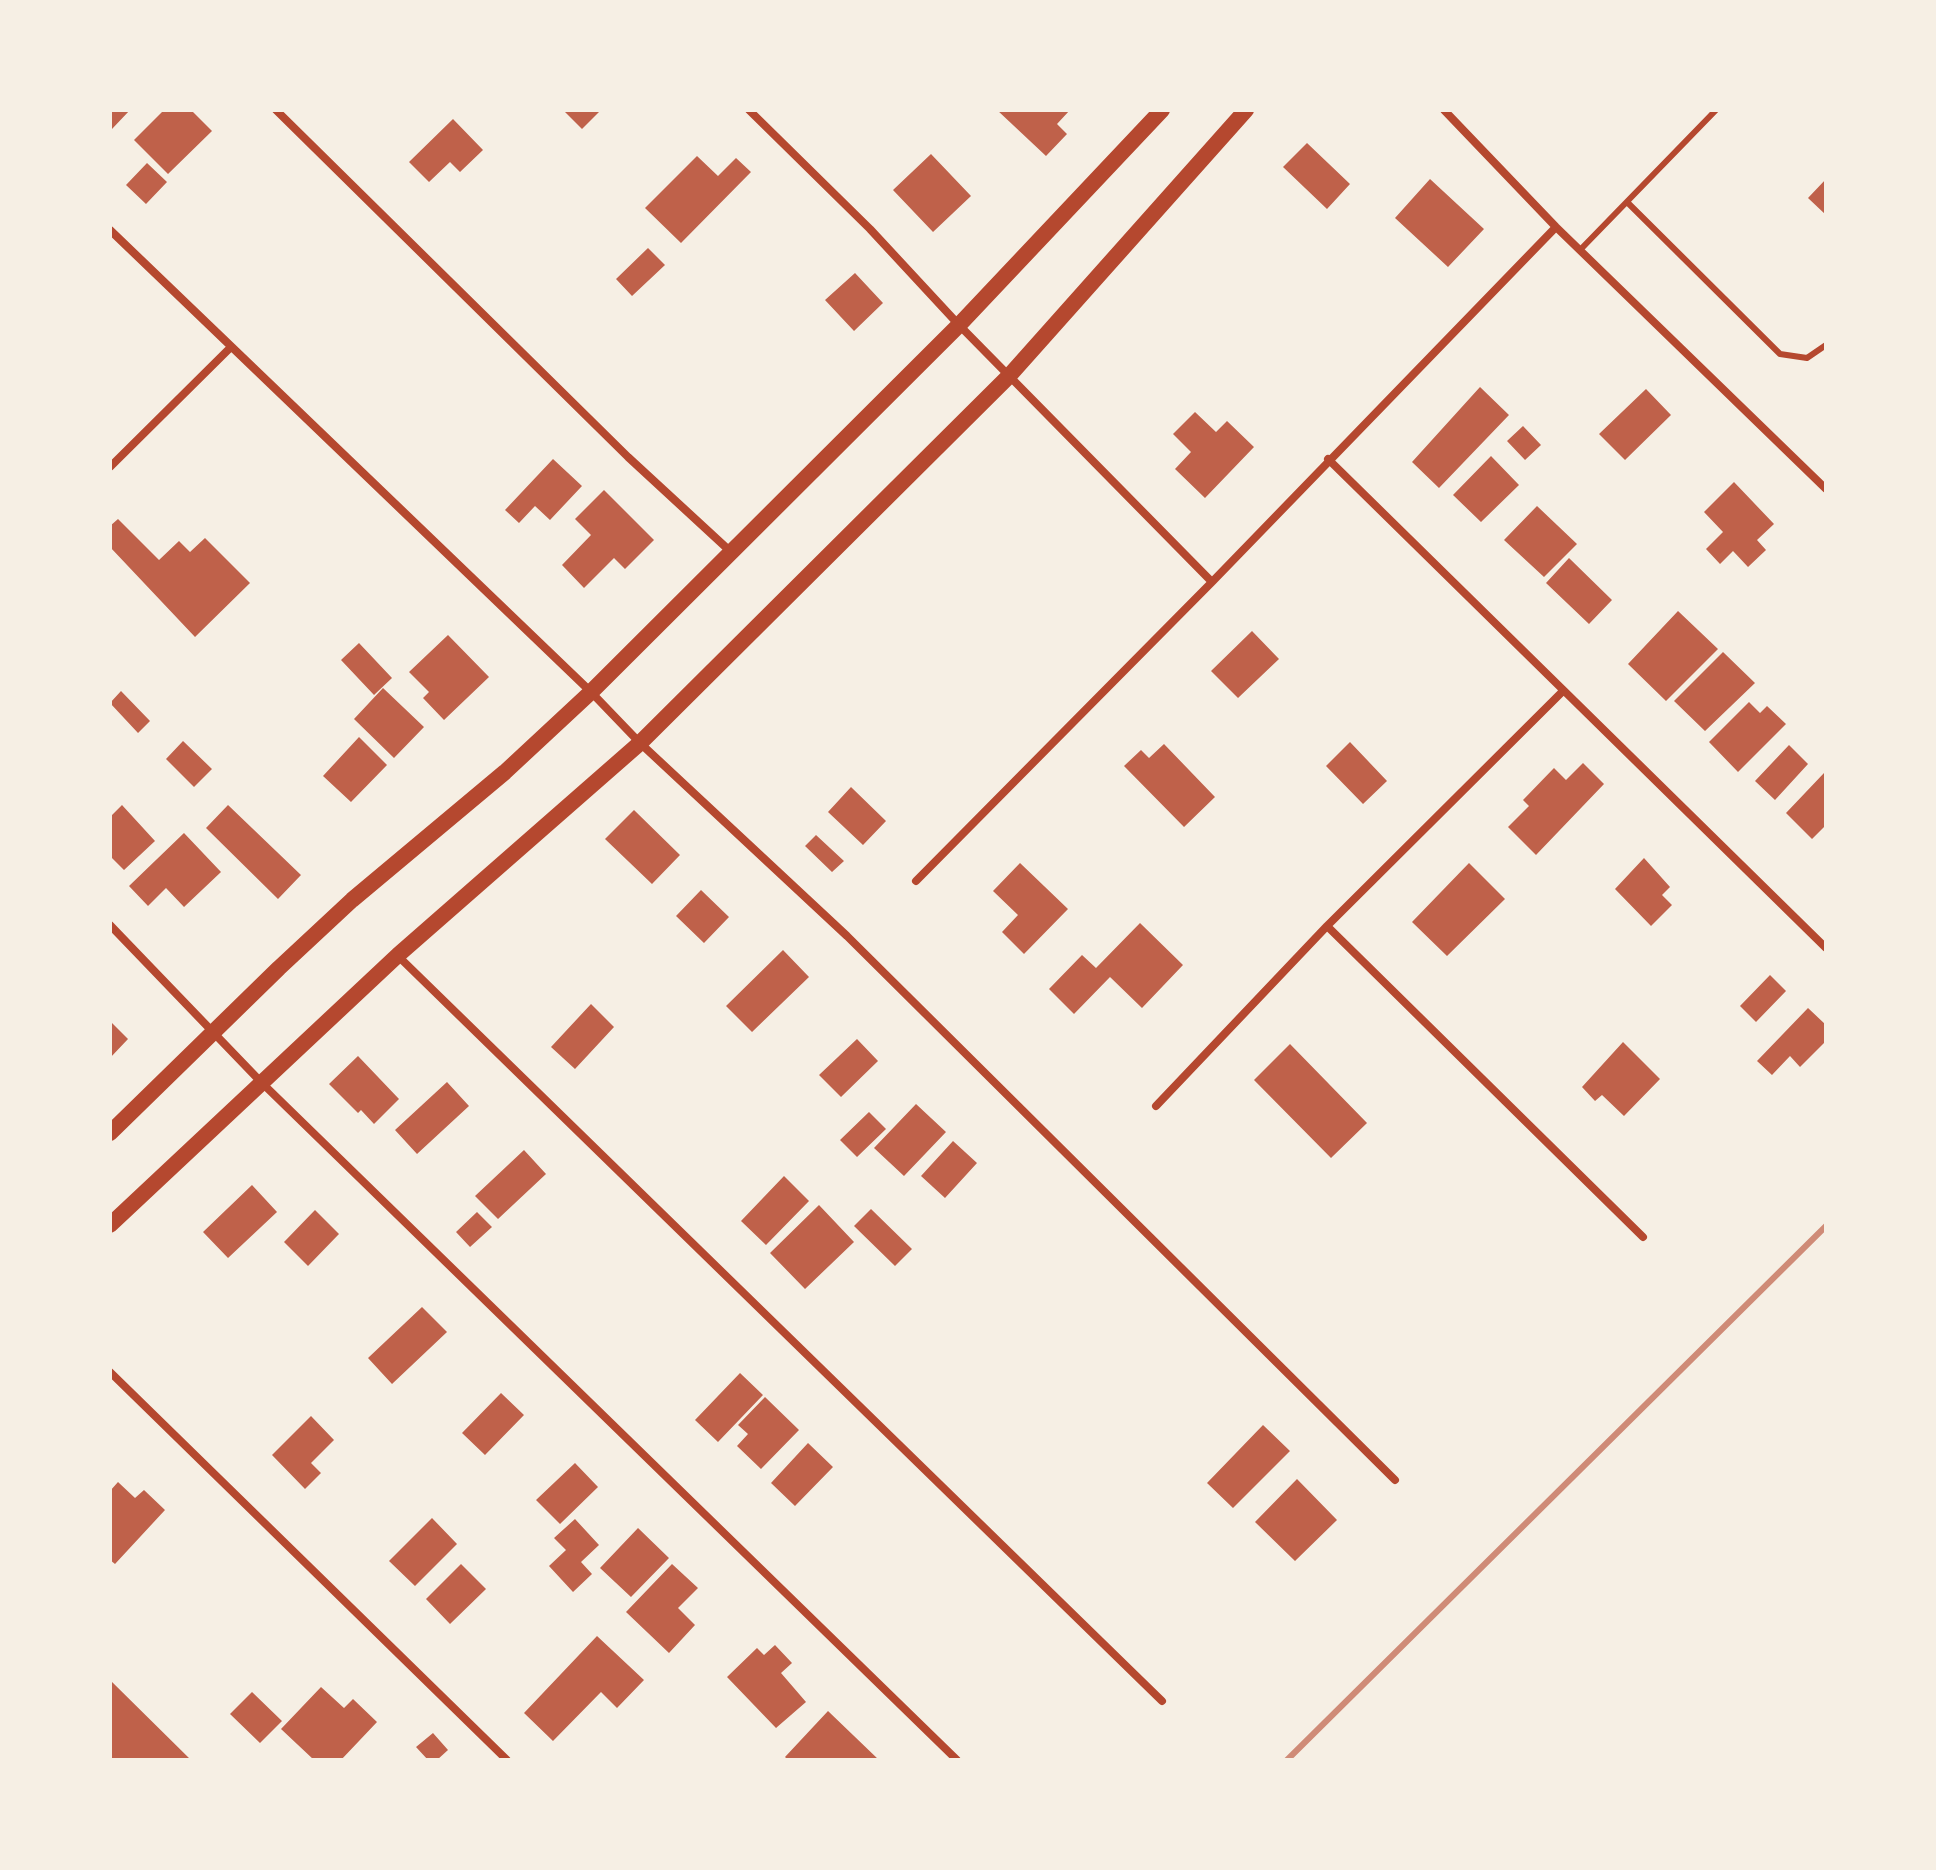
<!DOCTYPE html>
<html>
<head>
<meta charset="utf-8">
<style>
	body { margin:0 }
	#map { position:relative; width:1936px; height:1870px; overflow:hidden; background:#f6efe4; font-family:"Varela Round",sans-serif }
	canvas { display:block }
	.frame { position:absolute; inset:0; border:112px solid #f6efe4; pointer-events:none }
</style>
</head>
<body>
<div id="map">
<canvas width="1936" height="1870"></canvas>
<div class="frame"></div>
</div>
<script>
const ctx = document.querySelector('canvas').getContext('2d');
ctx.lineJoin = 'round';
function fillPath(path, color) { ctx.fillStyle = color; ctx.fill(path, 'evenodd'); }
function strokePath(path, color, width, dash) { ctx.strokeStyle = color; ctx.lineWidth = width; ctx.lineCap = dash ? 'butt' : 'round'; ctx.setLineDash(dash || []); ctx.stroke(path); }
const building = new Path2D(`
	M110,110h20l-18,19 -2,-3z
	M164,110h27l21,21 -44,43 -34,-34z
	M563,110h38l-19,19z
	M997,110h73l-13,14 10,10 -21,22z
	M453,119l30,31 -23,22 -10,-10 -21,20 -20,-20z
	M1307,143l43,41 -23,25 -44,-42z
	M931,154l40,42 -38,36 -40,-42z
	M697,156l21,20 18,-18 15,14 -70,71 -36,-35z
	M147,163l20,19 -21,22 -20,-19z
	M1430,179l54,50 -36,38 -53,-49z
	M1826,179v36l-18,-17z
	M648,248l17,17 -33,31 -16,-17z
	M855,273l28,30 -29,28 -29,-31z
	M1480,387l29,28 -70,73 -27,-26z
	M1646,389l25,26 -46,45 -26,-26z
	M1195,412l21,20 11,-11 27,26 -49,51 -30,-29 16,-17 -18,-18z
	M1523,426l18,19 -16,15 -18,-19z
	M1491,456l28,29 -38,37 -28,-27z
	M553,459l29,27 -32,34 -15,-14 -16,17 -14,-13z
	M1734,482l40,42 -17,16 9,10 -18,17 -15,-16 -13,13 -14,-15 17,-17 -19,-20z
	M604,490l50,50 -29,29 -11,-11 -30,30 -22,-23 29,-30 -16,-16z
	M1537,506l40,38 -33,33 -40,-37z
	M118,519l41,41 20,-19 11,11 15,-14 45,45 -55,54 -85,-90v-21z
	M1569,558l43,42 -23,24 -43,-41z
	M1678,611l40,38 -52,52 -38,-37z
	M1252,631l27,28 -41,39 -27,-27z
	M448,635l41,42 -45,43 -21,-22 6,-6 -20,-20z
	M359,643l33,35 -18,17 -33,-35z
	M1723,652l32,31 -50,48 -31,-30z
	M383,688l41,39 -30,31 -40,-39z
	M121,691l29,30 -12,12 -28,-30z
	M1749,702l11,11 7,-7 19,18 -48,48 -29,-30z
	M359,737l28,28 -36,37 -28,-26z
	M183,741l29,28 -18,18 -28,-28z
	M1350,742l37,39 -24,23 -37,-38z
	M1164,744l51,53 -31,30 -60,-61 17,-16 8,8z
	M1789,745l19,19 -33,36 -20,-19z
	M1583,763l21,21 -68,71 -28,-28 21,-21 -6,-6 31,-32 12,12z
	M1824,773l2,3v49l-14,14 -26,-26z
	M851,787l35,34 -23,24 -35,-33z
	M122,805l33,36 -31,29 -14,-14v-39z
	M228,805l73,70 -23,24 -72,-71z
	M634,810l46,45 -28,29 -47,-45z
	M184,833l37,39 -37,35 -18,-19 -18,18 -19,-20z
	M816,835l28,26 -12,11 -27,-26z
	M1644,858l26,29 -8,8 10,10 -21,21 -36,-37z
	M1020,863l48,46 -44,45 -22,-22 16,-17 -25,-24z
	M1469,863l36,36 -58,57 -35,-34z
	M701,890l28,27 -25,26 -28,-27z
	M1140,923l43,42 -41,43 -32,-31 -36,37 -25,-25 33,-34 14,13z
	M783,950l26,27 -57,55 -26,-26z
	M1770,975l16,16 -30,31 -16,-16z
	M591,1004l23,23 -39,42 -24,-22z
	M1808,1008l18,17v16l-26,26 -10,-11 -18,19 -15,-14z
	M110,1021l18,18 -18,19z
	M857,1039l21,22 -37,36 -22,-22z
	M1623,1042l37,37 -36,37 -22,-21 -7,6 -13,-14z
	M1290,1044l77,79 -36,35 -77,-78z
	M358,1056l41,43 -25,25 -13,-14 -3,3 -29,-29z
	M447,1082l22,24 -52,48 -22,-24z
	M916,1104l30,28 -42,44 -30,-28z
	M869,1112l17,17 -29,28 -17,-17z
	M953,1141l24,22 -32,35 -24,-22z
	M524,1150l22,24 -48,45 -23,-23z
	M784,1176l25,25 -43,44 -25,-24z
	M252,1185l25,27 -49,46 -25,-26z
	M819,1205l35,37 -49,47 -35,-36z
	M871,1209l41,40 -17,17 -41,-40z
	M315,1210l24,24 -31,32 -24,-24z
	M477,1212l15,15 -22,20 -14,-15z
	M422,1307l25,25 -55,52 -24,-26z
	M740,1373l23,22 -45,47 -23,-22z
	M501,1393l23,22 -39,40 -23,-22z
	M765,1397l34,33 -38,39 -24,-23 11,-12 -10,-9z
	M311,1416l23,24 -23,23 10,10 -16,16 -33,-34z
	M1263,1425l27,26 -57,57 -26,-25z
	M808,1443l25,24 -38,39 -24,-23z
	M575,1463l23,24 -38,37 -24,-24z
	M1297,1479l40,41 -42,41 -40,-39z
	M118,1482l17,16 9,-8 21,20 -50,54 -5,-4v-69z
	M432,1518l25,26 -42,42 -26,-25z
	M575,1519l24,26 -18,17 11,12 -19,18 -24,-26 17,-16 -12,-12z
	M638,1528l31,30 -38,39 -31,-29z
	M461,1564l25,25 -36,35 -24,-25z
	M672,1564l26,24 -20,20 17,17 -26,28 -43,-41z
	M597,1636l47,44 -27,28 -16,-16 -48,49 -29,-28z
	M775,1645l17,18 -11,10 25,29 -30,26 -49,-51 30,-29 7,7z
	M110,1680l81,80h-81z
	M321,1687l23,21 9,-9 24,23 -36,38h-27l-33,-31z
	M252,1692l30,29 -22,22 -30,-29z
	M828,1711l51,49h-91l-3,-3z
	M433,1733l15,17 -11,10h-9l-12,-13z`);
const service = new Path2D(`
	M1627,202l153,152 27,4 19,-13
	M1580,250l136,-140`);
const minor = new Path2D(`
	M276,110l352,347 103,95
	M749,110l121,119 89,96 253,257
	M1444,110l112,117 270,262
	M110,230l481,462 49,51 207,193 548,544
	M1328,459l498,489
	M110,467l121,-120
	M916,881l296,-299 344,-355
	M110,925l151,157 696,678
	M1327,926l316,311
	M398,956l764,745
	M1156,1106l171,-180 236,-235
	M110,1372l397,388`);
const secondary = new Path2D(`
	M110,1133l169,-165 73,-68 153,-128 86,-80 368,-367 203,-215
	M110,1225l288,-270 242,-212 369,-367 237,-266`);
const rail = new Path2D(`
	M1287,1760l539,-534`);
fillPath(building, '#bf614a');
strokePath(service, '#b5482f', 6);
strokePath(minor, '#b5482f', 8);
strokePath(secondary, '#b5482f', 16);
strokePath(rail, '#cf8b77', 6);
</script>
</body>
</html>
